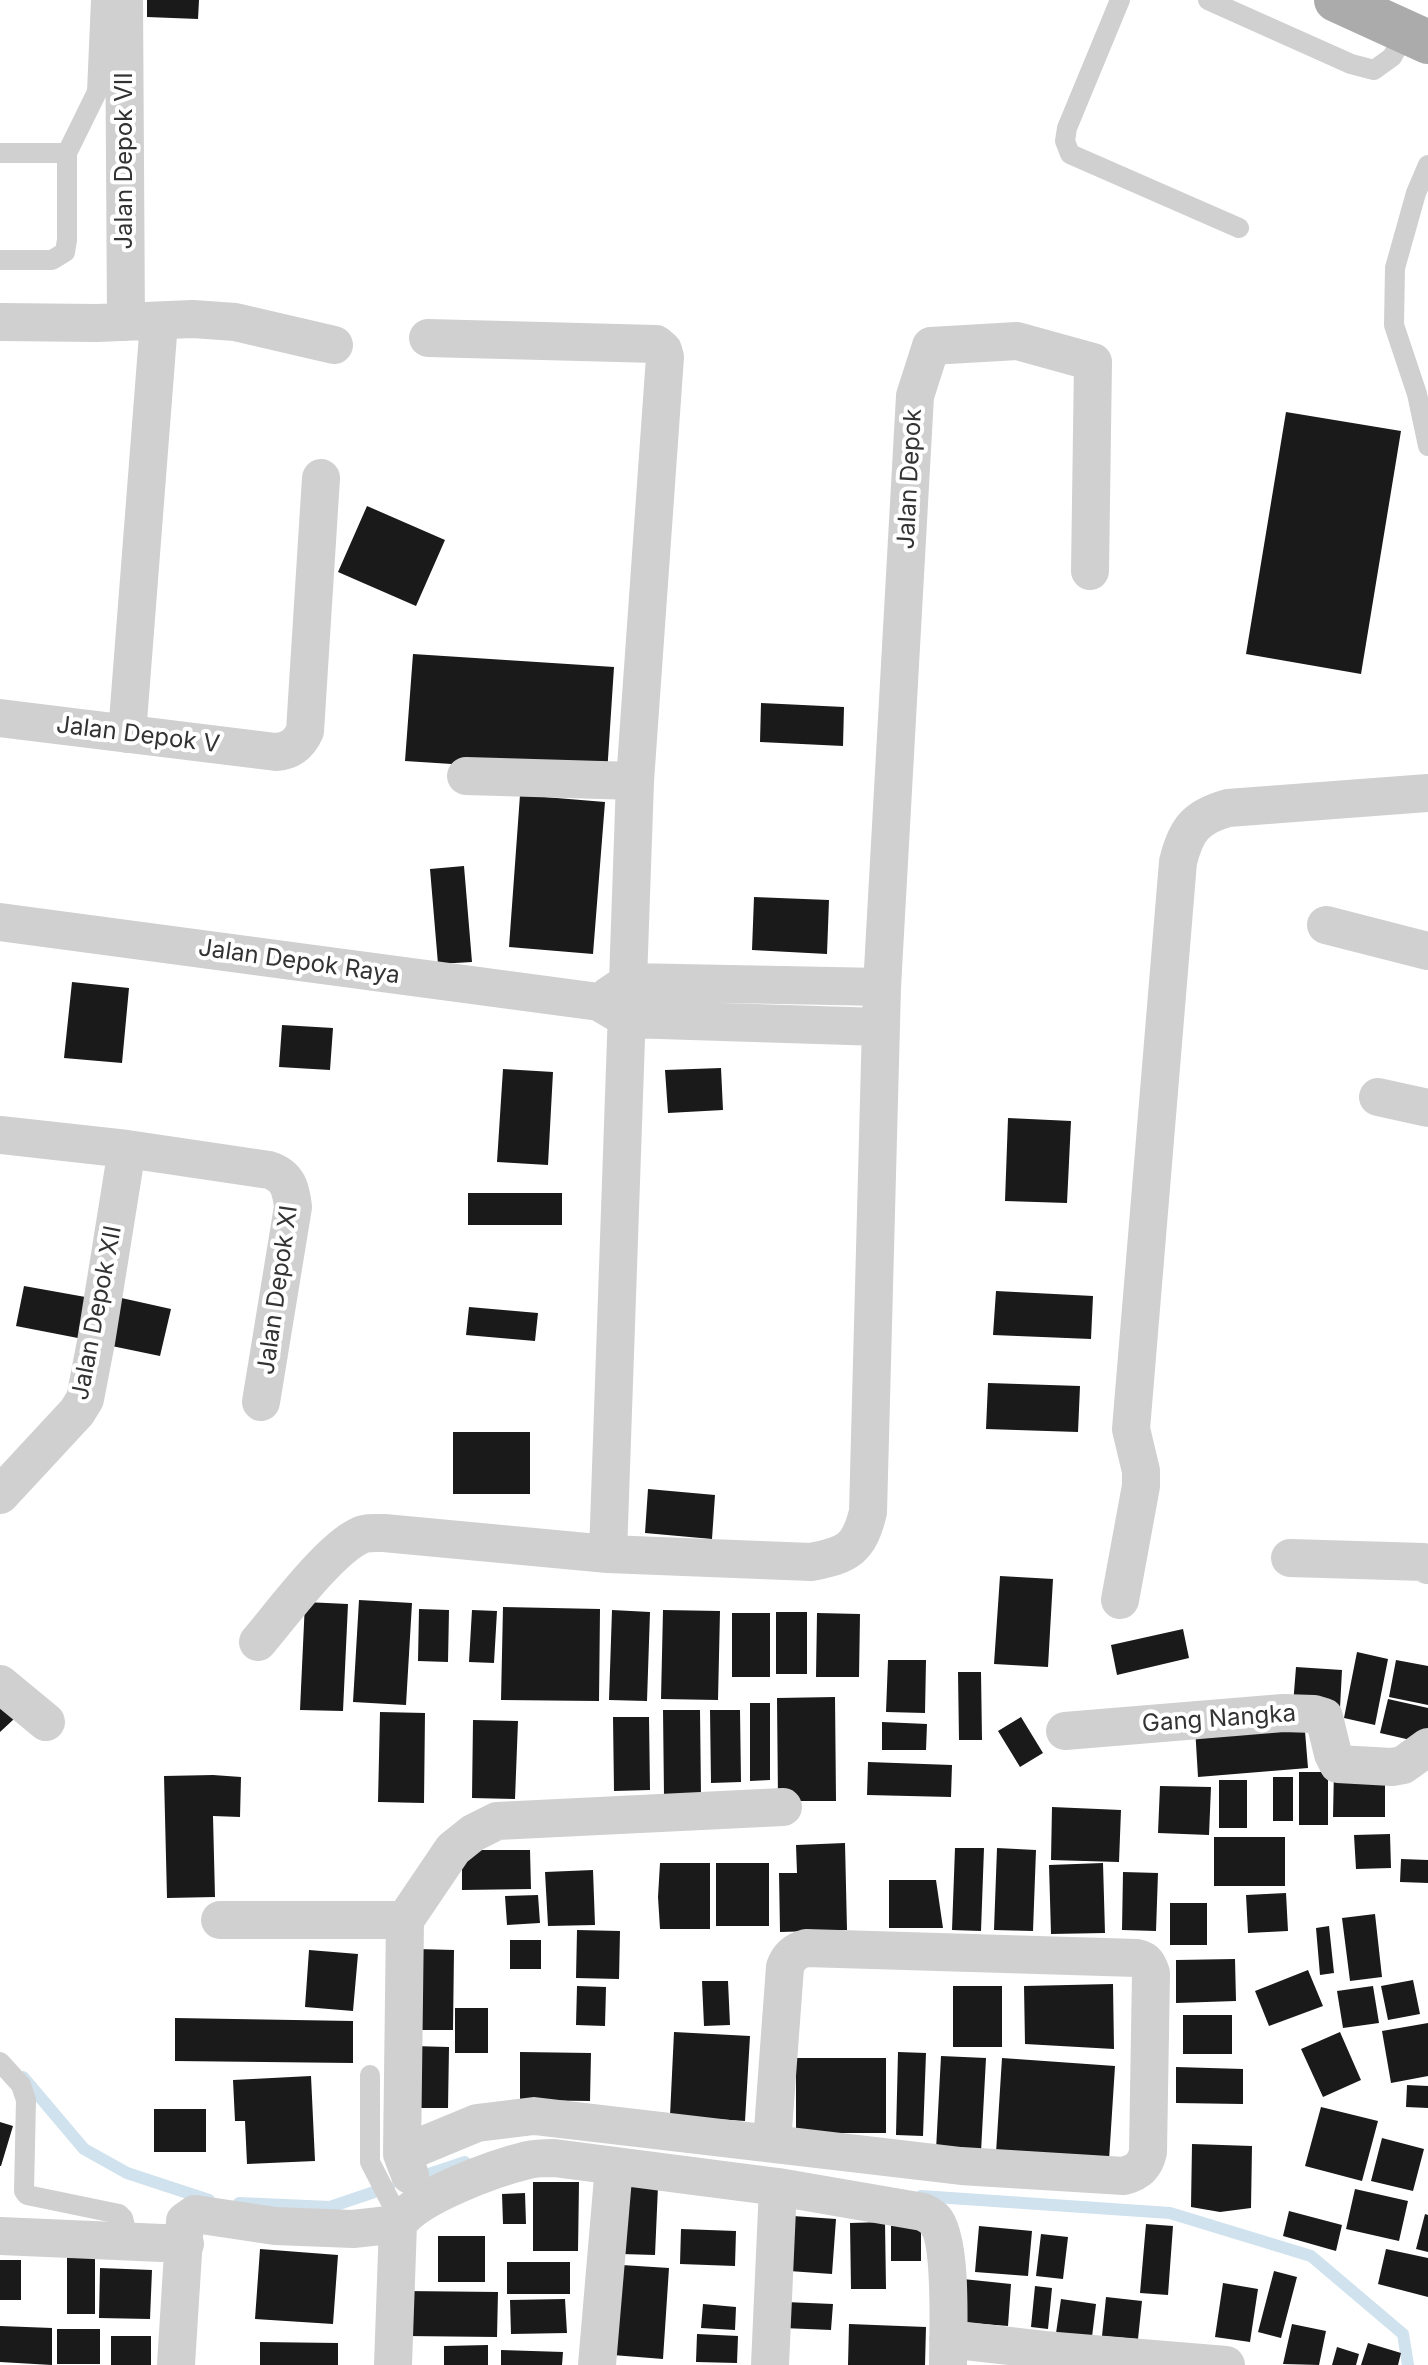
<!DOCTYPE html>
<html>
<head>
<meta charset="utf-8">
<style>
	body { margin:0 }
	canvas { display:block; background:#fff }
</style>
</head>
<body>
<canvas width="1428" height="2365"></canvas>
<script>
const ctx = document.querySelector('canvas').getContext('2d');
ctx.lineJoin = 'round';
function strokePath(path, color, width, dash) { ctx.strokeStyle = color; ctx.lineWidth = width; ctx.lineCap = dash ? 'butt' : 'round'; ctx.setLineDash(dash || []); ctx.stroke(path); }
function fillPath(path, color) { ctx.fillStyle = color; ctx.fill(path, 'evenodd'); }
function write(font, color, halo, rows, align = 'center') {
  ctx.font = font + ' Inter,sans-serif'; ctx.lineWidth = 8; ctx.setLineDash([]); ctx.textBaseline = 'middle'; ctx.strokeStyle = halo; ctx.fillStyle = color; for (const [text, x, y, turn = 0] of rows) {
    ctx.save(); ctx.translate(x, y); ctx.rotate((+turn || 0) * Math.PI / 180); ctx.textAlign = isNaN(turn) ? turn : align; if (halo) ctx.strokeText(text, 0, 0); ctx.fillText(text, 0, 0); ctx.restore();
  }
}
const stream = new Path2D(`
	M23,2077l61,72 43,24 82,27
	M414,2179l51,-17
	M921,2196l249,17 141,43 92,78 5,31
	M239,2203l91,4 59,-20`);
const building = new Path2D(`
	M147,0h52l-1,19 -51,-2z
	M1286,412l115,19 -40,243 -115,-20z
	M367,506l78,34 -29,66 -78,-34z
	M413,654l201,13 -7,107 -202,-13z
	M761,703l83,4 -1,39 -83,-4z
	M520,795l85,7 -12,152 -84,-7z
	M464,866l8,96 -34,2 -8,-95z
	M754,897l75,3 -2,54 -75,-4z
	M72,982l57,6 -7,75 -58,-5z
	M282,1025l51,3 -3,42 -51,-3z
	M721,1068l2,42 -55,3 -3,-43z
	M503,1069l50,3 -5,93 -51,-3z
	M1008,1118l63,3 -4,82 -62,-2z
	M468,1193h94v32h-94z
	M24,1286l67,12 -8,41 -67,-13z
	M996,1291l97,5 -2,43 -98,-4z
	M117,1297l54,12 -11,47 -53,-11z
	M469,1307l69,6 -3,28 -69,-6z
	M988,1383l92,3 -2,46 -92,-3z
	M453,1432h77v62h-77z
	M648,1489l67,6 -3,44 -67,-6z
	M1000,1576l53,3 -5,88 -54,-3z
	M359,1600l53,3 -6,102 -53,-3z
	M305,1602l43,2 -5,107 -43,-1z
	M503,1607l97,2 -1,92 -98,-1z
	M419,1609l30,1 -1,52 -30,-1z
	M472,1610l25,1 -3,52 -25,-1z
	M612,1610l38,2 -3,89 -38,-1z
	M663,1610l57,1 -2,89 -57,-1z
	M776,1612h31v62h-31z
	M732,1613h38v64h-38z
	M817,1613l43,1 -1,63h-43z
	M1183,1629l6,29 -72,17 -6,-30z
	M1357,1652l31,7 -13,66 -31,-7z
	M888,1660h38l-1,53 -39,-1z
	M1396,1660l32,6v39l-39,-8z
	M1296,1667l46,3 -2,38 -47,-3z
	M958,1672h23l1,68h-23z
	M835,1697l1,104h-58l-1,-103z
	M1388,1699l40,9v36l-48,-11z
	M750,1703h20v77l-20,1z
	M0,1705l14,14 -14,13z
	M663,1710h37l1,86h-37z
	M710,1710h30l1,72 -30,1z
	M380,1712l45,1 -1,90 -46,-1z
	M613,1717h36l1,73 -36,1z
	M1021,1717l22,36 -23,14 -22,-36z
	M1304,1719l4,49 -110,9 -3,-50z
	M473,1720l45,1 -3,78 -43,-1z
	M882,1722l45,2 -1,26h-44z
	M868,1762l84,3 -1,32 -84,-2z
	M1334,1769l51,1v47h-52z
	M1299,1772h29v53h-29z
	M213,1775l28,2 -1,40 -27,-1 2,81 -48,1 -3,-122z
	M1273,1777h20v44h-20z
	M1219,1780h28v48h-28z
	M1160,1786l51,1 -2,48 -51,-2z
	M1052,1807l69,3 -2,52 -68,-2z
	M1390,1834l1,34 -35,1 -2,-34z
	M1214,1837h71v49h-71z
	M845,1843l2,87 -67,2 -1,-59h18l-1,-28z
	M955,1848h29l-3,83 -29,-1z
	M997,1848l39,2 -3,81 -39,-1z
	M462,1850h68l1,39 -69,1z
	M1401,1859l27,1v23l-28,-1z
	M660,1863h50v66h-50l-2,-32z
	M716,1863h53v63h-53z
	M1103,1863l2,70 -54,1 -2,-69z
	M593,1870l2,55 -47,1 -3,-54z
	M1123,1872l35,1 -2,58 -34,-1z
	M889,1880h47l7,48h-54z
	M1286,1893l2,38 -40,2 -2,-38z
	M538,1895l2,28 -33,2 -2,-29z
	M1170,1903h37v42h-37z
	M1375,1914l7,63 -32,4 -8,-63z
	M1329,1926l5,47 -14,2 -4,-47z
	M577,1930l43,1 -1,48 -43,-1z
	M510,1940h31v29h-31z
	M417,1949l37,1 -1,80h-38z
	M309,1950l49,4 -5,57 -48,-4z
	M1235,1959l1,42 -60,2v-43z
	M1308,1970l15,36 -54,20 -14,-35z
	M1413,1980l7,34 -32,6 -7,-34z
	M702,1981h26l2,44 -26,1z
	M1113,1984l1,65 -89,-5 -1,-58z
	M577,1986l29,1 -1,39 -29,-1z
	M953,1986h49v61h-49z
	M1373,1986l6,37 -36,5 -6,-37z
	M455,2008h33v45h-33z
	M1183,2015h49v39h-49z
	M175,2018l178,3v42l-178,-2z
	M1428,2023v53l-37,7 -9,-52z
	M674,2032l76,4 -5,85 -75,-5z
	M1340,2032l21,48 -38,17 -22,-48z
	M413,2046l36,1 -1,61h-37z
	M520,2052l71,1 -1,48 -70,-1z
	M898,2052l28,1 -3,83 -27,-1z
	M941,2056l45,2 -5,94 -45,-2z
	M796,2058h90v75h-90z
	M1002,2058l113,8 -6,94 -113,-7z
	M1176,2067l67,2v35l-67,-1z
	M311,2076l4,85 -68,3 -2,-43h-10l-2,-41z
	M1407,2085l21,1v22l-22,-1z
	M1321,2107l57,14 -16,60 -57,-15z
	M154,2109h52v43h-52z
	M0,2122l13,4 -12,40h-1z
	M1382,2138l42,11 -11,42 -42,-10z
	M1192,2144l60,2 -1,62 -31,4 -29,-5z
	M533,2182h46l-1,69h-45z
	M625,2184l33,2 -3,69 -34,-1z
	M1355,2189l53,12 -9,40 -53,-12z
	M525,2193l1,31h-23l-1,-30z
	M1289,2211l53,14 -6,26 -53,-15z
	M1425,2214l3,1v37l-12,-3z
	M793,2216l43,3 -4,55 -43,-3z
	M885,2222l1,67h-35l-1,-66z
	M1146,2224l27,2 -5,69 -28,-2z
	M891,2226h30v35h-30z
	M979,2226l53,5 -4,45 -53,-4z
	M681,2229l55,2 -1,35 -55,-2z
	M1041,2234l27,3 -5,42 -27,-3z
	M438,2236h47v46h-47z
	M67,2246h28v68h-28z
	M260,2249l78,6 -5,69 -78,-5z
	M1386,2249l42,9v39l-50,-13z
	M0,2260h21v40h-21z
	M507,2262h63v32h-63z
	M606,2264l63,4 -6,91 -63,-5z
	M100,2268l52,2 -2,49 -51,-1z
	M1274,2271l23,6 -16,61 -23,-6z
	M963,2279l48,5 -3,42 -49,-4z
	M1223,2283l35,6 -8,53 -35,-5z
	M1035,2286l17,2 -4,41 -17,-2z
	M405,2291l93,1 -1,45 -92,-1z
	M1106,2297l36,4 -4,38 -36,-3z
	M565,2299l2,34 -56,1 -1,-34z
	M1061,2299l35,5 -5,41 -36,-5z
	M785,2302l48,2 -2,26 -48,-2z
	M703,2304l33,3 -1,23 -34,-2z
	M849,2324l77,3 -1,38h-77z
	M1292,2324l34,7 -7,34 -36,-1z
	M0,2326l52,2v37l-52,-3z
	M57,2329h43v35h-43z
	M697,2334l41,2 -1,27 -41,-1z
	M111,2336h40v29h-40z
	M260,2342l78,1v22h-78z
	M1368,2343l33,10 -3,12h-37z
	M488,2345v20h-44v-19z
	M1337,2347l22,7 -3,11h-24z
	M501,2350l62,2 -1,13h-61z`);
const service = new Path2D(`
	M1120,0l-53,128 -2,13 5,13 169,74
	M1208,0l143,64 23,6 18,-13 14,-25
	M0,153h67
	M1428,165l-12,28 -21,75 -1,57 23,69 11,52
	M0,260h52l13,-8 2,-12v-87l30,-61 4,-92
	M0,2062l21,23 5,15 -2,91 3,4 92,19 4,4 6,24
	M370,2075v87l20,39 12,17`);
const minor = new Path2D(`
	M124,0l2,322
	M0,322l97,1 96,-4 42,3 99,23
	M428,338l228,6 7,6 2,7 -30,424 -27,773
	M0,718l276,34c15,-1 23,-8 29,-21l16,-253
	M127,734l32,-412
	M466,776l169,5
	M0,922l599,80 29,17 253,8
	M1326,925l102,26
	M608,996l21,-14 253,5
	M1378,1097l50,11
	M0,1135l127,14 142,21c19,6 22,19 24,37l-32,195
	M0,1495l77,-83 8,-13 11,-57 31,-193
	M1290,1558l134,4 4,3
	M1120,1600l21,-114v-15l-10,-42 47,-567c8,-33 18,-45 50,-54l200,-15
	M258,1642c23,-27 71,-92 101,-106 7,-4 17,-3 25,-3l224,21 203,8c37,-7 48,-13 57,-50l14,-525 33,-591 16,-50 86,-5 76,21 -3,209
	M0,1684l46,38
	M1065,1731l218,-18 31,1 10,3 9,37 5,10 54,3 11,-2 25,-18
	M220,1920h185l-3,234 8,21
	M405,1920l48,-71 20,-16 24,-12 286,-14
	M402,2154l75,-31 57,-7 427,50 163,10c14,-4 21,-10 24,-24l3,-179c-3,-9 -5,-13 -14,-15l-331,-10c-11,3 -17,8 -21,19l-13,176
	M0,2236l185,8
	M948,2339l96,11 182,15
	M176,2365l9,-144 10,-7 80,12 78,3 45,-5
	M393,2365l5,-141c18,-28 97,-56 130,-64 9,-2 18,-2 26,-2l224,29 145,25c4,2 8,4 11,7 19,19 14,117 14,146
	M597,2365l17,-199
	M770,2365l8,-178`);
const primary = new Path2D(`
	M1336,0l92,42`);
const streetNames = [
	["Jalan Depok VII",125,161,-90],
	["Jalan Depok",910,479,-87],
	["Jalan Depok V",138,735,7],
	["Jalan Depok Raya",299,962,8],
	["Jalan Depok XI",278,1290,-82],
	["Jalan Depok XII",97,1313,-79],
	["Gang Nangka",1219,1719,-4]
];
strokePath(stream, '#cfe2ee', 12);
fillPath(building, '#1a1a1a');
strokePath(service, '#d0d0d0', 20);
strokePath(minor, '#d0d0d0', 38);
strokePath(primary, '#ababab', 44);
write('24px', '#333', '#fff', streetNames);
</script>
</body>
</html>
